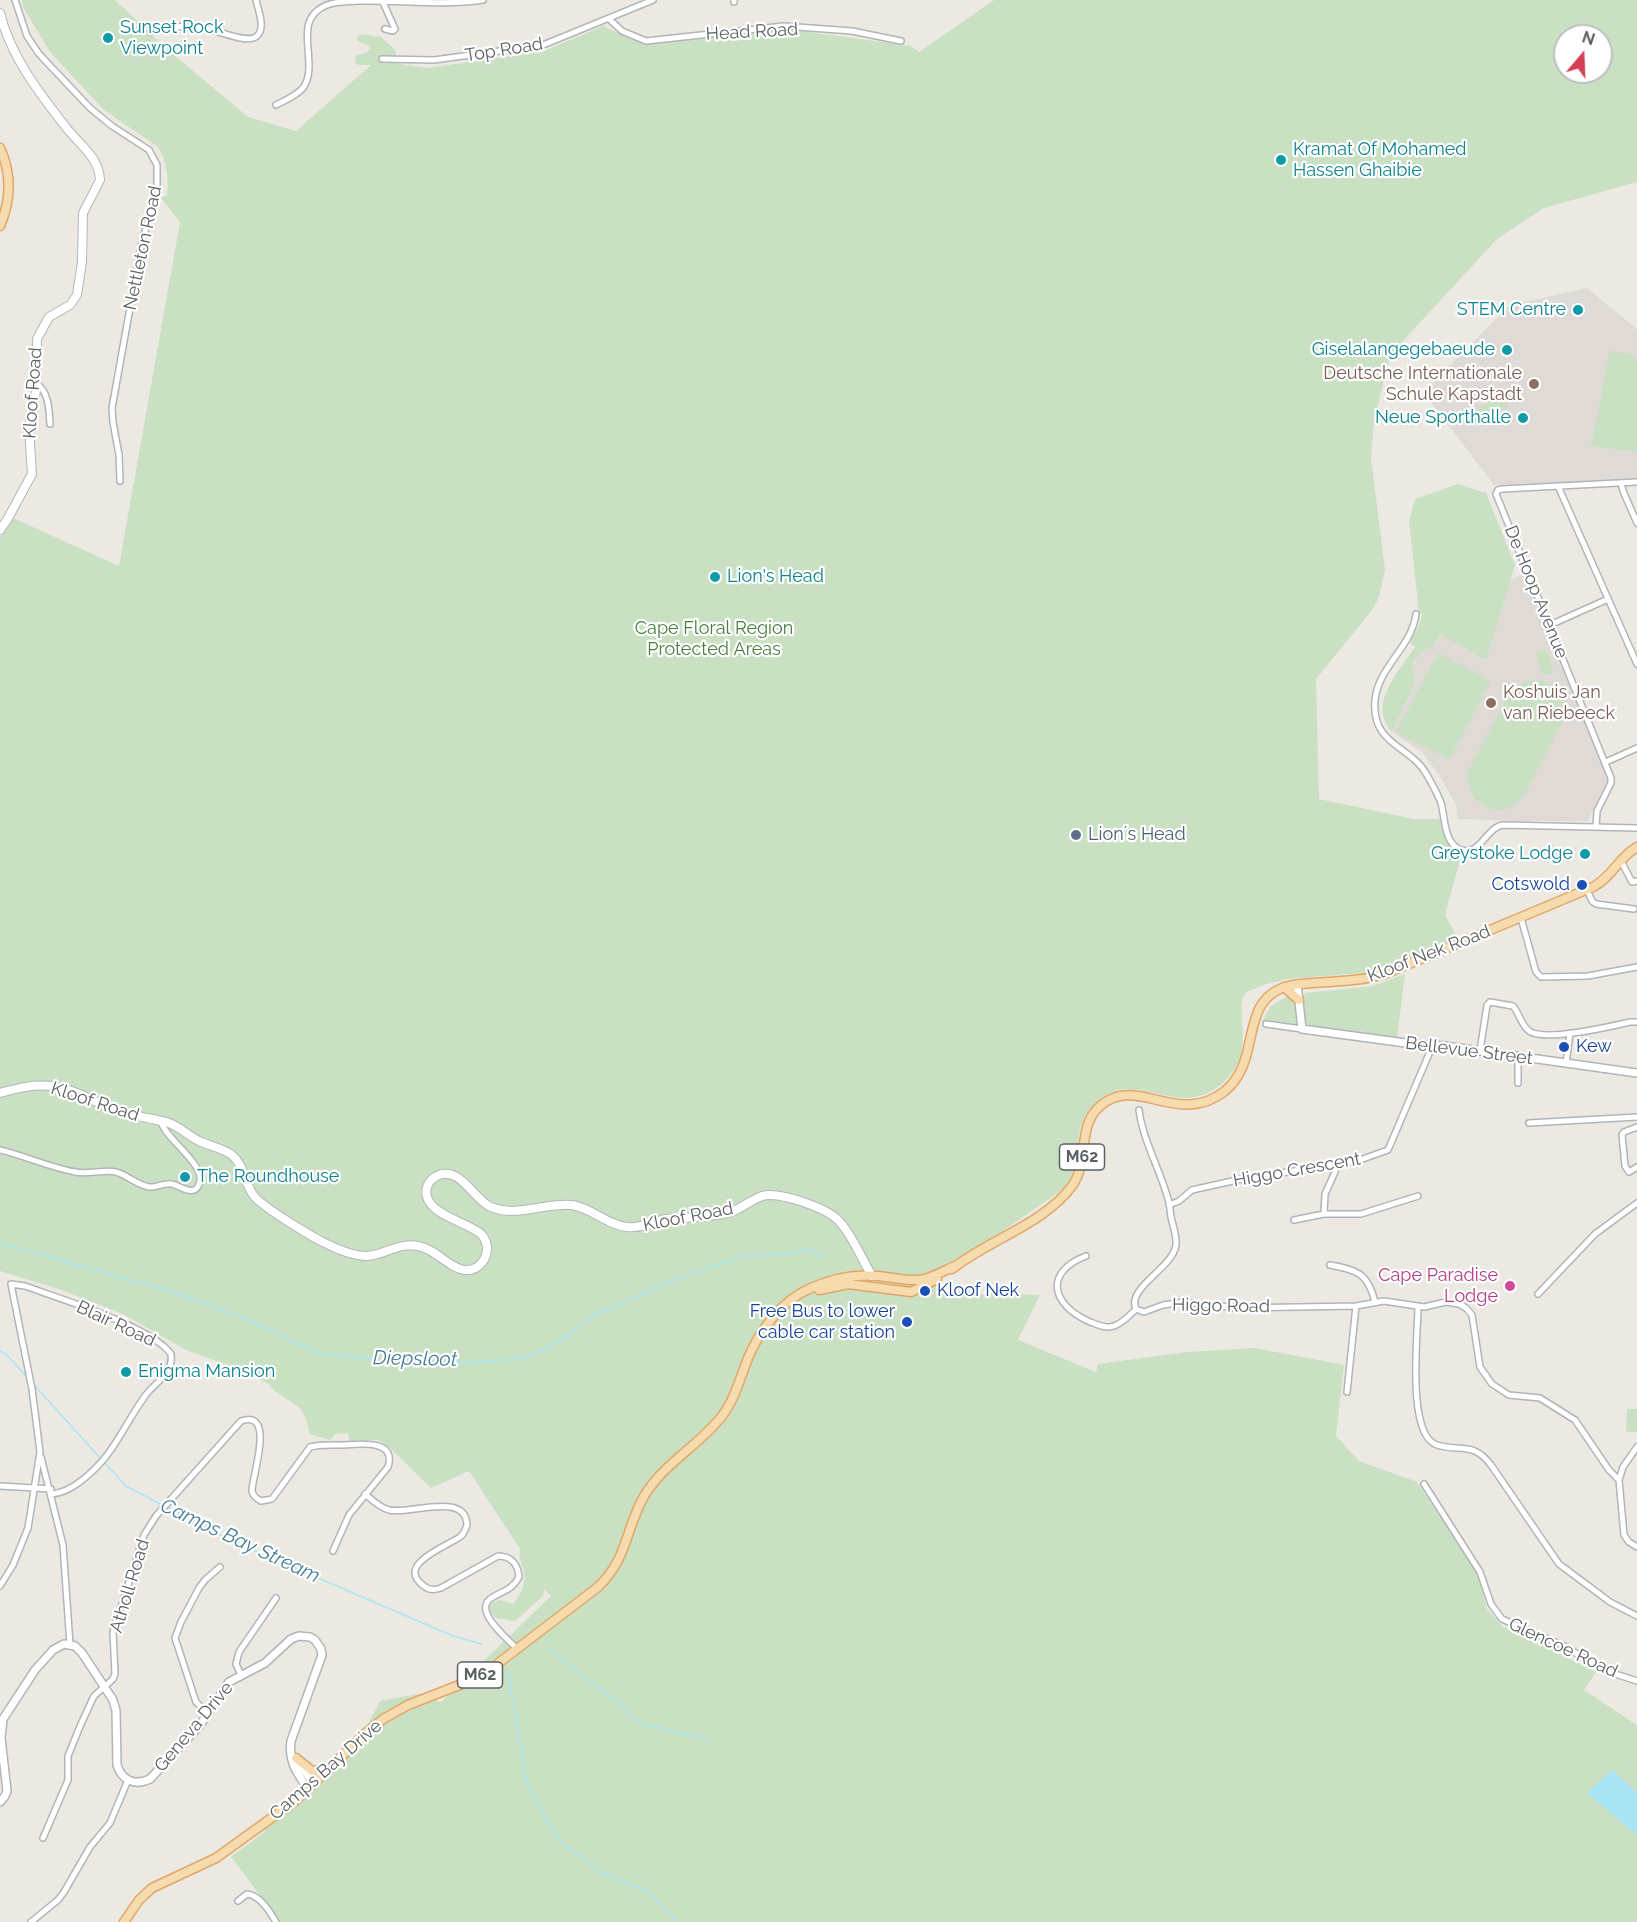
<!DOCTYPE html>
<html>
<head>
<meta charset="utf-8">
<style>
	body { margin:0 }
	#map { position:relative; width:1637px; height:1922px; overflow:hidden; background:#ece9e3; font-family:Raleway,sans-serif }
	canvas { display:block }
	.north { position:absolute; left:1553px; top:24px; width:60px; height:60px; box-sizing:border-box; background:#fff; border:2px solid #bdbfc0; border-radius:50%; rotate:19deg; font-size:16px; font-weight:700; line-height:24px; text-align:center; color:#5b6062 }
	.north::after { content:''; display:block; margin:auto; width:21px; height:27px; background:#d64054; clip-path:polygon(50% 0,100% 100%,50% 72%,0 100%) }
</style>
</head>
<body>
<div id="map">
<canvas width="1637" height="1922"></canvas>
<div class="north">N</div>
</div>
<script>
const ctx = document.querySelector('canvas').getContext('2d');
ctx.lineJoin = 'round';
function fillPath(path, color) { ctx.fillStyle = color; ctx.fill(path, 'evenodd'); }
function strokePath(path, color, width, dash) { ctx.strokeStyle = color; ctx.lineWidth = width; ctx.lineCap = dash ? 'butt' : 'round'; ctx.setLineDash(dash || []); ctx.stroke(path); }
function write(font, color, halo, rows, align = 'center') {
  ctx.font = font + ' Raleway,sans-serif'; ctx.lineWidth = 4.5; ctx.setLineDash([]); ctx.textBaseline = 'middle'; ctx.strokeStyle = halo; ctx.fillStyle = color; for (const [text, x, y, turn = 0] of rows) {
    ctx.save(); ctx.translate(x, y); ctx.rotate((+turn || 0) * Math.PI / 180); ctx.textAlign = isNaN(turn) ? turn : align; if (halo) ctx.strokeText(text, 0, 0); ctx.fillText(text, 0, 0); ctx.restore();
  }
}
const education = new Path2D(`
	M1587,288l50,41v150l-143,6 -70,-92 15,-17 71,-71z
	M1523,575l85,204 -20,42h-71l-60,-2 -1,-14 -15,-27 -19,-26 -30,-20 24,-51 -5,-11 5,-15 22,-14 2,-6 46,25 24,-80z`);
const green = new Path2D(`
	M22,0h93l53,50 80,67 48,14 75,-66h-12l-4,-2 1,-8 10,-2 4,-4 -2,-4 -11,-4v-4l4,-3 20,3 14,13 4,14 29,4 116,-17 59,-25 37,17 146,-14 125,17 8,6 75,-52h643v182l-93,26 -47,31 -107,116 -16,67 -3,36 14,112 -6,27 -6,12 -57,70 3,120 95,20h26l9,26 13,8 -17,62 14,26 -87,31 -84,7 -22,5 -19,8c-16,16 12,56 -22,89 -46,44 -88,-16 -129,21 -27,24 -11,62 -34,88l-68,47 -60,35 16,24 14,-7 19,6 3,-1 -3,-6 30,6 27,1 -22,45 78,32 2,-8 89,-12 68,-4 89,17 -8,71 23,25 58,21 61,93 9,34 15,17 94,46 -12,18 53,35v197h-1357l-49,-65 33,-25 22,-29 50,-35 22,-25 22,-42 38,-7 23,8 110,-106 -7,-7 -1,7 -28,25 -19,-3 -5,-4 -2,-7 3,-4 8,-3 13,4c7,-6 13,-22 11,-31 -1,-9 -6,-14 -4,-24l-51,-78 -38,17 -43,-42 -10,-6 -28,1 -2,-8 -13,1 -5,6 -20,-6 -4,-15 -6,-11 -28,-19 -3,-5 -36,-17 -47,-17 -63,-36 -64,-25 -59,-18v-734l13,-19 106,48 61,-344 -19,-24 6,-3c2,-16 0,-33 -9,-48l-54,-37 -54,-58 -27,-45zM1565,36h36v36h-36z
	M1610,350l21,5 6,4v93l-46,-6z
	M1501,395l7,11 -25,14 -6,-11z
	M1458,484l28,9 29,72 -29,95 -46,-25c-8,20 -37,15 -24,46l-24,51c-25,-28 7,-61 23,-85l-6,-5 7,-10 7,-18 -4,-1 -10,-92 6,-22z
	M1547,650l7,22 -12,3 -6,-22z
	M1438,653l53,28 -42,79 -53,-28z
	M1538,680c19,5 30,20 26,39l-39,75 -7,9 -11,5 -12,2 -11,-4 -9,-7 -7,-14 -1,-10 4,-10 39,-73 13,-10z
	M1405,974l-8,65 -29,-4 -3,-3 -5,-1 -5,2 -46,-8 -5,-5 -2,-23 4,-4 67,-7z
	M1287,996l6,1 4,17v10l-6,2 -29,-4 8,-15z
	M1627,1409h10v23h-11z`);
const water = new Path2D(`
	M1612,1770l25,23v42l-50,-42z`);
const stream = new Path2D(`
	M0,1243l169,48 80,29 69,33 77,9h79l46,-3 28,-11 22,-14 20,-17 96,-42 58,-19 41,-2 25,-5 2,4 12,2
	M0,1351l6,3 20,22
	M35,1386l66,73
	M104,1462l22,24 36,19
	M167,1507l65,34 221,95 29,8
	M547,1648l70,54 22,21 71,17
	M508,1672l19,112 32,56 43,33 44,17 32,32`);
const minor = new Path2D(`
	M15,0l12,36 12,18 51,54 22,18 37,24 8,15v29l-15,47 -30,167 1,14 6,33 1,26
	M382,0l13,29 -2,2 -8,-2
	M734,0v2
	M609,19l13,12 24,10 138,-15 68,5 49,10
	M150,32c15,-9 43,-5 61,-2 11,2 37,14 46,6 9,-8 1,-26 -1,-36
	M382,59l52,1 109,-15 110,-45
	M276,105c10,-5 20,-9 27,-17 18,-25 -14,-68 24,-83 10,-4 21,-3 32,-4 41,-1 83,5 124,-1
	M36,383c13,9 13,26 14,41
	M1621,483l2,8 14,32
	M1558,486l79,178
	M1416,614c-4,33 -38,53 -41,86 -4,46 36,45 52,75 5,9 11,19 14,28 4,14 3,39 18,46 20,10 27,-22 44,-24l134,3
	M1550,625l58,-26
	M1606,762l31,-14
	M1596,826l1,-15 14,-28v-5l-115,-284 2,-4 4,-1 135,-7
	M1621,861l11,21 5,-1
	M1587,890l5,11 4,3 38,5
	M1521,918l15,54 5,5 47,-1 49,-9
	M1266,1024l36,5
	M1480,1051l7,-46 3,-3 23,4c6,7 8,18 15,24 12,13 85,-4 102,-8h7
	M1518,1056v27
	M1566,1063l4,-30
	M1139,1110c4,31 21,59 29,89 2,6 2,12 3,18 2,9 6,19 5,28 -3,23 -50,43 -40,64l8,3 19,-7 21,-3 53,6 119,-2 28,-5 40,6 22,-5 13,2 7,4 6,7 8,52 12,17 17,11 31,3 35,22 34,50 10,10
	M1529,1123l108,-6
	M1637,1127l-13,5 -2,3 3,31 4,6 8,-5
	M0,1150c25,6 49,17 75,22 13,3 29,-3 41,0 11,3 21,13 33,15 8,1 15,-5 23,-3 9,2 25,16 28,-4 3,-17 -38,-45 -39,-59
	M1169,1205l10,-4 13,-11 45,-10 120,-19 31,-11 41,-96 1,-9
	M1324,1214l1,-20 10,-22 1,-7
	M1294,1220l30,-6h37l57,-18
	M1086,1256c-42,16 -35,48 2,65 8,3 17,8 26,5 9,-3 16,-11 22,-17
	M1330,1265c27,5 38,8 45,37
	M1538,1294l57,-60 42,-31
	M1418,1307c0,26 -12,128 19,138 23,7 36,-4 54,20l68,99 51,38 27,14
	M1347,1392l9,-86
	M1637,1447l-14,20 -4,13 5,55 5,7 8,5
	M41,1457l22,88 7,100
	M1424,1484l56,88 11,32 11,15 62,27 42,25 31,10
	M0,1486l51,3
	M365,1494c7,6 15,14 24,16 20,5 77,-19 78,15 -2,5 -3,9 -7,12 -13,9 -66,28 -36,49 5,5 11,4 17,2l57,-32c13,0 20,8 21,21 -6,12 -14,13 -26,20 -23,12 14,41 24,52
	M0,1586l13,-21 15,-37 12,-76 -8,-63 -21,-105 14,2c35,13 126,40 146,68 3,20 -16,28 -26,42 -23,32 -31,60 -64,85 -9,7 -18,12 -29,13
	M241,1675l-5,-11 3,-12 37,-54
	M208,1714l-12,-12 -21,-64 6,-16 18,-34 6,-8 15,-13
	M43,1838l25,-58v-24l13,-32 13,-28 19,-17 2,-5 -2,-42 31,-97 12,-19 85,-95c36,-13 10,59 11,70 1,5 4,7 9,10l11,-2 38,-52c10,-3 22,-2 33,-2 16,-1 54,-6 45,22l-39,48 -16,36
	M238,1901l9,-7c13,1 23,18 29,28
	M31,1922l27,-22 6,-8 26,-45 20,-24 18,-43`);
const tertiary = new Path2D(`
	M1297,984l5,45 111,15 32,2 192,27
	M296,1759l18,25
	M0,1802l5,-6 2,-5 -6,-53 2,-19 32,-49 18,-20 11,-6 11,2 7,7 31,47 3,11 1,54c5,16 18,21 33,14l50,-54 29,-43 36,-19 26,-24 8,-3 11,1 5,3 6,9 1,6 -31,86c-3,20 6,32 17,48`);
const secondary = new Path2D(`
	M0,13c10,42 39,80 65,113 13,18 34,30 35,54l-17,33 -1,49 -5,33 -7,10 -21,12 -12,22 -1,52 -7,37 3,46 -25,46 -7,10
	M0,1093c18,-5 33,-9 52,-7 22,3 40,15 60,23 18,8 39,8 57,14 11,4 20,13 30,18 11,5 23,7 33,14 13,11 12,28 22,41 10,12 58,41 73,48 11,6 28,12 40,12 18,-1 32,-14 51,-10 18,3 31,22 46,24 20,2 31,-23 16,-37 -15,-12 -60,-20 -53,-46 2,-6 7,-10 12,-12 22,-8 35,25 52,32 25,11 55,-5 81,-2 20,3 35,20 55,22 13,2 26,-6 40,-8 20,-2 44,-1 64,-7 11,-4 20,-12 31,-16 17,-5 65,12 77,25 14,15 22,37 33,55`);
const primary = new Path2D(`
	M0,148c12,26 11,52 0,78
	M1284,987l15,13
	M952,1269c36,-29 92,-45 120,-83 19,-26 2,-66 35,-85 36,-21 73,25 118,-10 37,-31 14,-86 57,-103 10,-4 21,-4 31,-5 25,-2 49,-2 72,-9l208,-87c19,-10 26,-30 44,-40
	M819,1290l29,-6 63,8 26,-13
	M296,1758l16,13 17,-2
	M124,1922l15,-22 13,-12 64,-30 79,-57 73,-70 15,-12 25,-14 54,-21 30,-16 106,-81c30,-29 27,-56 45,-89 19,-34 56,-52 79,-82 13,-17 18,-38 26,-58 12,-28 34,-58 63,-70 20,-9 44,-14 67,-12 13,1 27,5 41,4 12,-1 26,-10 38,-15`);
const markers = [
	[108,38,6,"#0f9aa8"],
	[1281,160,6,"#0f9aa8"],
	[1578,310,6,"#0f9aa8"],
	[1507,350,6,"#0f9aa8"],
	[1534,384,6,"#8d6e63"],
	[1523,418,6,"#0f9aa8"],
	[715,577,6,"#0f9aa8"],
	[1491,703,6,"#8d6e63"],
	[1076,835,6,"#5c6f8a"],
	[1585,854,6,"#0f9aa8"],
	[1582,885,6,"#1a4fb4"],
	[1564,1047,6,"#1a4fb4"],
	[185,1177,6,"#0f9aa8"],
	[1510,1286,6,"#d1479c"],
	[925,1291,6,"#1a4fb4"],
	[907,1322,6,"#1a4fb4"],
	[126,1372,6,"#0f9aa8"]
];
const shields = [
	[1082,1157,45],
	[480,1675,45]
];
const shieldNames = [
	["M62",1082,1157],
	["M62",480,1675]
];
const cultureNames = [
	["Sunset Rock",120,28],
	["Viewpoint",120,49],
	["Kramat Of Mohamed",1293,150],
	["Hassen Ghaibie",1293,171],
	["STEM Centre",1566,310,"right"],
	["Giselalangegebaeude",1495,350,"right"],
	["Neue Sporthalle",1511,418,"right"],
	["Lion's Head",727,577],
	["Greystoke Lodge",1573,854,"right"],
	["The Roundhouse",197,1177],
	["Enigma Mansion",138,1372]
];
const streetNames = [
	["Head Road",752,32,-3],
	["Top Road",504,50,-9],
	["Nettleton Road",143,248,-78],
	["Kloof Road",33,393,-86],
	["De Hoop Avenue",1536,592,68],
	["Kloof Nek Road",1429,954,-21],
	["Bellevue Street",1469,1051,7],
	["Kloof Road",95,1102,18],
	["Higgo Crescent",1297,1170,-10],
	["Kloof Road",688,1217,-11],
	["Higgo Road",1221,1306,1],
	["Blair Road",116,1324,25],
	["Atholl Road",130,1586,-73],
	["Glencoe Road",1563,1648,25],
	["Geneva Drive",194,1727,-50],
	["Camps Bay Drive",326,1770,-41]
];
const educationNames = [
	["Deutsche Internationale",1522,374],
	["Schule Kapstadt",1522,395],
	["Koshuis Jan",1503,693,"left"],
	["van Riebeeck",1503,714,"left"]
];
const parkNames = [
	["Cape Floral Region",714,629],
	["Protected Areas",714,650]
];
const serviceNames = [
	["Lion´s Head",1088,835]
];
const transitNames = [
	["Cotswold",1570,885],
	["Kew",1576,1047,"left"],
	["Kloof Nek",937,1291,"left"],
	["Free Bus to lower",895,1312],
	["cable car station",895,1333]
];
const hotelNames = [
	["Cape Paradise",1498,1276],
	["Lodge",1498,1297]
];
const waterNames = [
	["Diepsloot",415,1359,1],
	["Camps Bay Stream",240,1541,25]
];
fillPath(education, '#dfdad5');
fillPath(green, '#c9e1c2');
fillPath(water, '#aae5f5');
strokePath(stream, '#aae5f5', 1.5);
strokePath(minor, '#b1b5b7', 8);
strokePath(tertiary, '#b1b5b7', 10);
strokePath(secondary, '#b2b7b9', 10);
strokePath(primary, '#e2a667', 11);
strokePath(minor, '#fff', 5);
strokePath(tertiary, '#fff', 7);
strokePath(secondary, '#fff', 8);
strokePath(primary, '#f6dbaf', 8);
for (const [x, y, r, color] of markers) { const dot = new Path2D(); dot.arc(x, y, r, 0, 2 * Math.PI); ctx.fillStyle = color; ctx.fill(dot); strokePath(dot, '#fff', 2); }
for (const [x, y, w] of shields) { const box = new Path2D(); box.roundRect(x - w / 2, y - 13, w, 26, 4.5); ctx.fillStyle = '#fff'; ctx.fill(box); strokePath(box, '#5b6062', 1.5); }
write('bold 16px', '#5b6062', null, shieldNames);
write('18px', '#0d838f', '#fff', cultureNames, 'left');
write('18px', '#5b6062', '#fff', streetNames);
write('18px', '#785e54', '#fff', educationNames, 'right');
write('18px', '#487f3e', '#fff', parkNames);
write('18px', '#4e5e75', '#fff', serviceNames, 'left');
write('18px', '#164399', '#fff', transitNames, 'right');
write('18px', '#b23c85', '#fff', hotelNames, 'right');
write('italic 20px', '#437c95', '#fff', waterNames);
</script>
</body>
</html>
